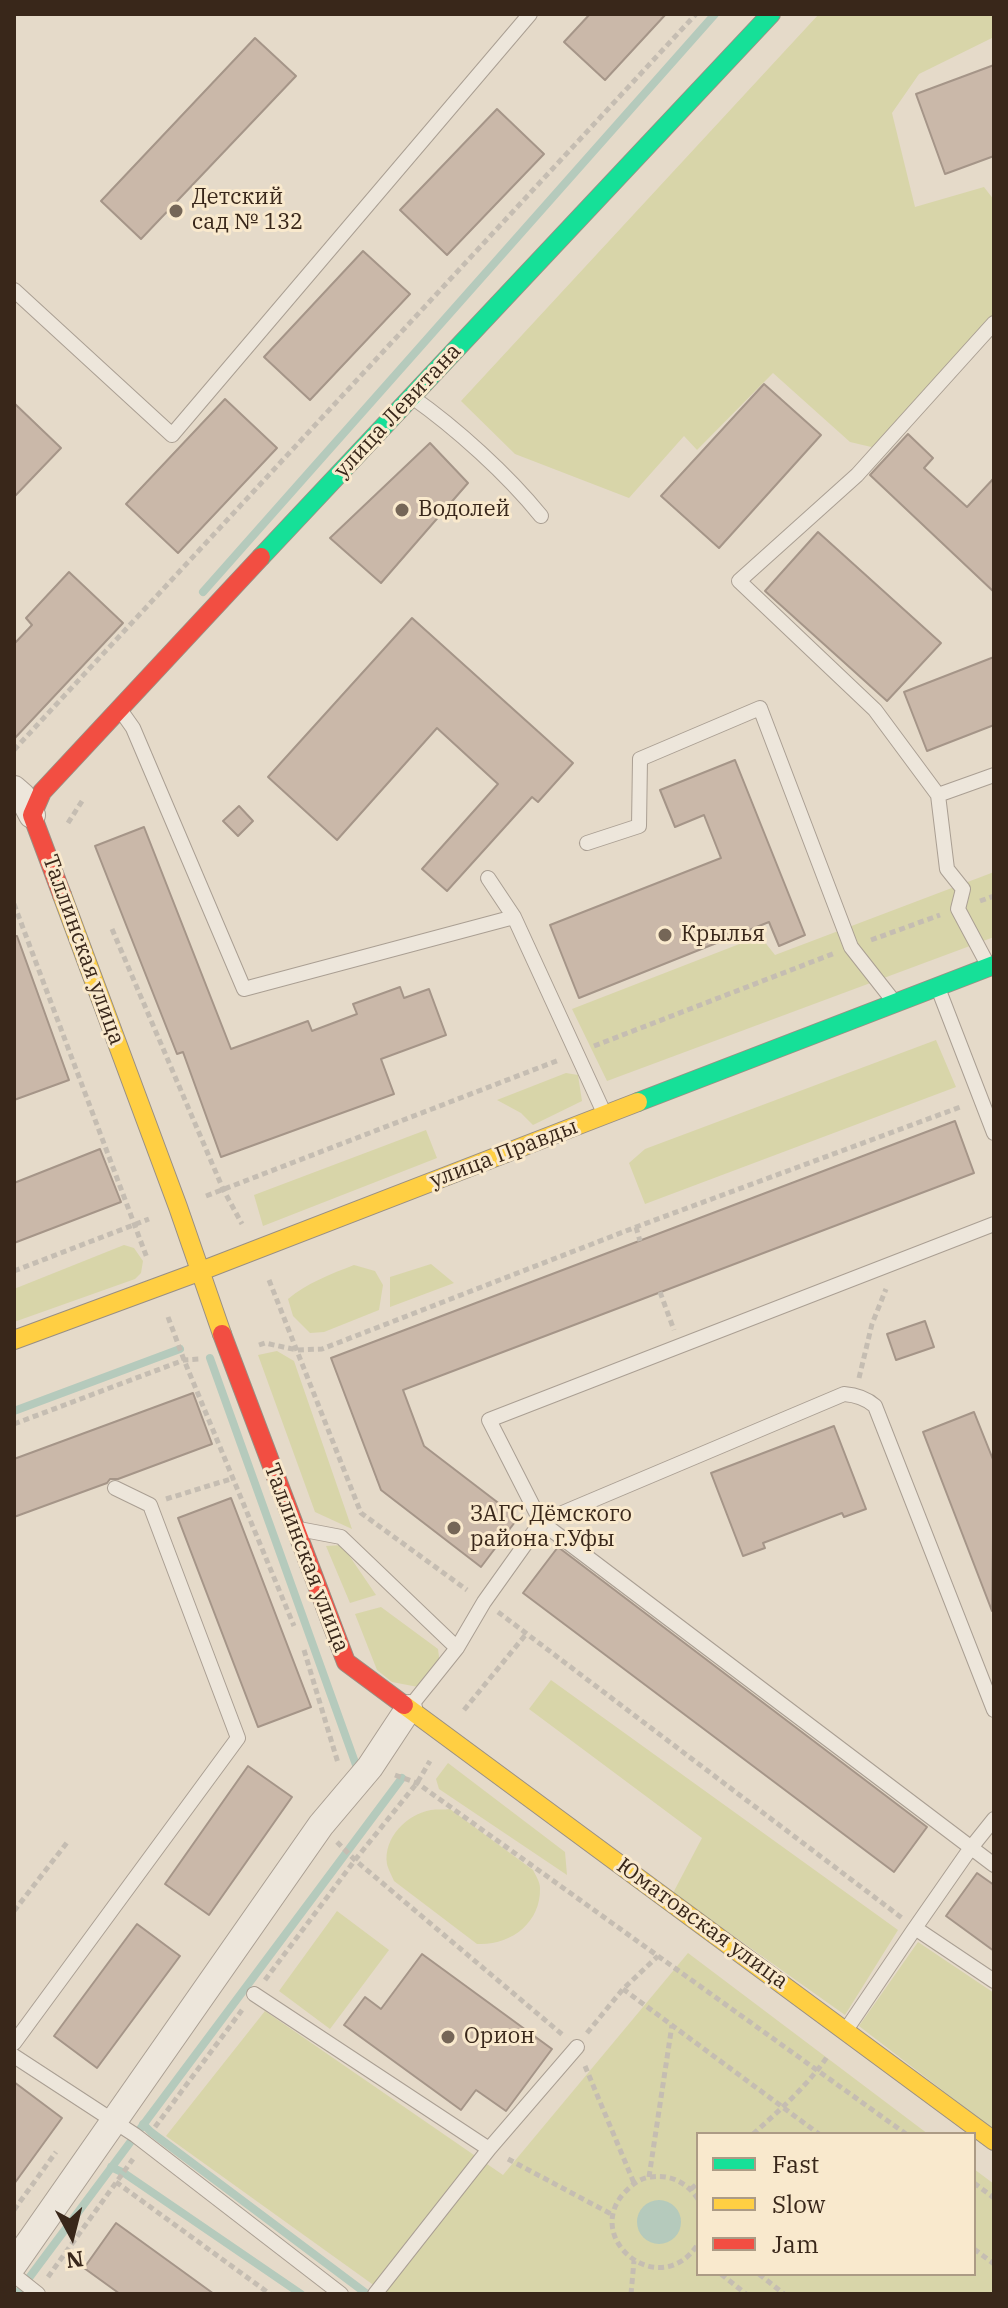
<!DOCTYPE html>
<html>
<head>
<meta charset="utf-8">
<style>
	body { margin:0 }
	#map { position:relative; width:1008px; height:2308px; overflow:hidden; background:#e5dac9; font-family:"IBM Plex Serif",serif }
	canvas { display:block }
	.frame { position:absolute; inset:0; border:16px solid #39271a; pointer-events:none }
	.legend { position:absolute; left:696px; top:2132px; width:280px; height:144px; box-sizing:border-box; background:#f9e9cd; border:2px solid #ac9b85; margin:0; padding:10px 14px; list-style:none; font-size:24px; color:#39271a }
	.legend li { display:flex; align-items:center; gap:16px; height:40px }
	.legend b { width:40px; border:2px solid #ac9b85 }
	.north { position:absolute; left:32px; top:2196px; width:80px; height:80px; -webkit-text-stroke:6px #f9e9cd; paint-order:stroke; rotate:173deg; font-size:22px; font-weight:700; line-height:32px; text-align:center; color:#39271a }
	.north::after { content:''; display:block; margin:auto; width:28px; height:36px; background:#39271a; clip-path:polygon(50% 0,100% 100%,50% 72%,0 100%) }
</style>
</head>
<body>
<div id="map">
<canvas width="1008" height="2308"></canvas>
<div class="frame"></div>
<ul class="legend">
<li><b style="height:10px;background:#16e098"></b>Fast</li>
<li><b style="height:10px;background:#ffcf43"></b>Slow</li>
<li><b style="height:10px;background:#f24e42"></b>Jam</li>
</ul>
<div class="north">N</div>
</div>
<script>
const ctx = document.querySelector('canvas').getContext('2d');
ctx.lineJoin = 'round';
function fillPath(path, color) { ctx.fillStyle = color; ctx.fill(path, 'evenodd'); }
function strokePath(path, color, width, dash) { ctx.strokeStyle = color; ctx.lineWidth = width; ctx.lineCap = dash ? 'butt' : 'round'; ctx.setLineDash(dash || []); ctx.stroke(path); }
function write(font, color, halo, rows, align = 'center') {
  ctx.font = font + ' "IBM Plex Serif",serif'; ctx.lineWidth = 6; ctx.setLineDash([]); ctx.textBaseline = 'middle'; ctx.strokeStyle = halo; ctx.fillStyle = color; for (const [text, x, y, turn = 0] of rows) {
    ctx.save(); ctx.translate(x, y); ctx.rotate((+turn || 0) * Math.PI / 180); ctx.textAlign = isNaN(turn) ? turn : align; if (halo) ctx.strokeText(text, 0, 0); ctx.fillText(text, 0, 0); ctx.restore();
  }
}
const green = new Path2D(`
	M819,14h175v23l-75,37 -27,39 23,94 69,-20 10,13v131l-110,119 -34,-8 -77,-69 -76,77 -13,-14 -55,62 -114,-44 -54,-53z
	M994,872v65l-387,144 -35,-72 188,-73 15,19z
	M936,1040l20,47 -311,117 -16,-41 16,-14z
	M566,1073l12,2 4,26 -49,24 -12,-12 -24,-13z
	M426,1130l11,28 -174,68 -9,-31z
	M124,1245l10,3 9,13 -2,12 -6,6 -121,43v-33z
	M431,1264l23,19 -64,24v-30z
	M354,1265l21,6 8,14 -4,25 -55,22 -14,1 -17,-17 -5,-17c19,-16 43,-25 66,-34z
	M277,1351l17,10 58,168 -37,-17 -57,-157z
	M342,1545l34,50 -26,8 -24,-57z
	M381,1607l57,42 2,16 -22,22 -26,-5 -15,-12 -22,-56z
	M551,1680l347,250 -53,85 -172,-122 29,-55 -173,-129z
	M448,1763l117,89 2,23 -128,-86 -3,-10z
	M450,1809l83,61c3,6 7,12 7,18 1,35 -30,58 -63,56l-83,-63c-2,-5 -6,-12 -7,-17 -4,-26 20,-50 44,-54 6,-1 13,0 19,-1z
	M337,1911l52,39 -59,79 -51,-38z
	M918,1942l76,51v137l-135,-104z
	M688,1953l240,181h-230v140h276v-105l20,15v110h-608l-220,-158 99,-125 238,164z`);
const water = new Path2D(`
	M637 2222a22 22 0 1 1 44 0a22 22 0 1 1-44 0Z`);
const stream = new Path2D(`
	M203,592l512,-578
	M210,1358l146,407
	M14,1411l166,-62
	M143,2124l8,8 216,162
	M111,2167l13,6 177,121
	M17,2294l385,-516`);
const building = new Path2D(`
	M590,14h76l-61,66 -41,-38z
	M255,38l41,38 -155,163 -40,-38z
	M994,65v91l-49,18 -29,-80z
	M497,109l47,45 -97,101 -47,-45z
	M363,251l47,43 -100,106 -46,-43z
	M764,384l57,51 -102,113 -58,-52z
	M225,399l52,49 -99,105 -52,-49z
	M14,403l47,45 -47,49z
	M908,434l25,24 -9,10 43,39 27,-29v114l-124,-117z
	M430,443l38,40 -87,100 -51,-45z
	M818,532l123,111 -54,58 -122,-110z
	M69,572l54,51 -109,116v-95l18,-19 -6,-7z
	M412,618l161,145 -35,39 -6,-5 -85,94 -25,-22 76,-85 -61,-56 -100,112 -69,-63z
	M994,657v68l-67,26 -23,-59z
	M735,760l70,175 -26,11 -10,-24 -190,76 -29,-73 171,-67 -17,-43 -29,12 -15,-37z
	M239,806l14,15 -15,15 -15,-15z
	M144,827l87,222 77,-28 4,10 45,-17 -4,-10 47,-17 4,11 25,-9 17,46 -65,24 13,35 -173,63 -38,-105 -6,2 -82,-208z
	M14,936h3l52,144 -55,20z
	M955,1121l19,52 -571,217 21,56 94,72 -37,49 -100,-77 -50,-132z
	M100,1149l21,53 -107,41v-60z
	M925,1321l9,26 -38,13 -9,-26z
	M193,1393l19,51 -94,35h-8l-3,4 -93,34v-58z
	M974,1412l20,50 -2,149 -69,-179z
	M834,1426l32,83 -22,8 -2,-4 -79,30 2,5 -22,8 -32,-83z
	M231,1498l80,209 -53,20 -80,-209z
	M558,1547l369,280 -33,45 -371,-279z
	M248,1766l44,31 -83,118 -44,-31z
	M977,1873l17,12v66l-48,-35z
	M137,1924l43,32 -83,112 -43,-32z
	M422,1954l130,95 -46,62 -30,-21 -15,20 -117,-85 21,-28 16,12z
	M14,2082l48,36 -48,66z
	M116,2223l98,71h-94l-36,-26z`);
const path = new Path2D(`
	M14,750l682,-736
	M68,823l16,-25
	M980,901l14,-5
	M14,904l133,354
	M112,929l111,260 19,35
	M871,940l69,-25
	M594,1046l241,-93
	M206,1196l353,-136
	M636,1227l4,14
	M14,1271l135,-52
	M269,1280l92,233 106,77
	M660,1292l14,38
	M168,1317l16,43 110,266
	M259,1345l6,-2 32,7 25,-1 314,-122 327,-121
	M859,1378l13,-54 14,-35
	M14,1424l170,-64 15,-1
	M166,1499l68,-21
	M498,1612l404,306
	M304,1650l34,113
	M464,1710l63,-77
	M395,1775l22,8 489,351
	M337,1842l18,18 209,176
	M14,1911l55,-71
	M265,1980l90,-120 62,-77 13,-22
	M623,1989l196,145
	M587,2033l36,-44 35,-33
	M585,2066l49,117
	M155,2127l87,-117
	M753,2134c27,-24 54,-48 74,-77
	M508,2159l105,56
	M649,2177l23,-152
	M116,2182l154,112
	M974,2183l20,15
	M691,2189l7,-6
	M698,2199c-11,-16 -27,-25 -47,-22 -11,1 -18,7 -26,15 -44,46 35,111 73,52
	M14,2210l42,-58
	M974,2249l20,15
	M721,2274l25,20
	M759,2274l25,20
	M48,2277l85,-118
	M631,2294l3,-33`);
const lane = new Path2D(`
	M14,290l158,145 358,-421
	M412,397c44,31 95,77 129,119
	M121,711l12,17 111,261 270,-72
	M938,795l-63,-85 -136,-129 118,-106 137,-152
	M587,843l52,-17 1,-67 120,-51 91,239 44,56
	M488,878l26,39 91,198
	M989,967l-31,-58 5,-20 -16,-20 -9,-74 56,-20
	M938,988l56,145
	M994,1224l-505,196 52,102 453,343
	M299,1529l42,8 116,111
	M409,1708l48,-60 27,-46 57,-80 303,-128c13,1 22,4 31,12l119,304
	M915,1928l55,-79 24,-30
	M254,1994l235,155
	M846,2030l69,-102 79,53
	M14,2043l224,-305 -88,-233 -35,-17
	M14,2056l121,79 206,159
	M14,2275l24,19
	M375,2294l114,-145 88,-102`);
const street = new Path2D(`
	M14,789l8,7 10,19
	M14,2264l307,-439 49,-58 39,-59`);
const fast = new Path2D(`
	M261,557l510,-543
	M638,1102l356,-137`);
const slow = new Path2D(`
	M62,895l116,312 44,127
	M14,1340l187,-69 437,-169
	M404,1705l590,436`);
const jam = new Path2D(`
	M62,895l-30,-80 10,-23 219,-235
	M222,1334l124,328 58,43`);
const markers = [
	[176,211,8,"#756657"],
	[402,510,8,"#756657"],
	[665,935,8,"#756657"],
	[454,1528,8,"#756657"],
	[448,2037,8,"#756657"]
];
const poiNames = [
	["Детский",192,198],
	["сад № 132",192,223],
	["Водолей",418,510],
	["Крылья",681,935],
	["ЗАГС Дёмского",470,1515],
	["района г.Уфы",470,1540],
	["Орион",464,2037]
];
const streetNames = [
	["улица Левитана",398,411,-47],
	["Таллинская улица",83,950,70],
	["улица Правды",504,1154,-21],
	["Таллинская улица",306,1558,69],
	["Юматовская улица",702,1924,36]
];
fillPath(green, '#d8d5a9');
fillPath(water, '#b5cabc');
strokePath(stream, '#b5cabc', 8);
fillPath(building, '#cab8a9');
strokePath(building, '#a59588', 2);
strokePath(lane, '#aa9f93', 16);
strokePath(street, '#aa9f93', 28);
strokePath(fast, '#998f83', 20);
strokePath(slow, '#998f83', 20);
strokePath(jam, '#998f83', 20);
strokePath(path, '#c5bdb2', 5, [6, 4]);
strokePath(lane, '#ede6db', 14);
strokePath(street, '#ede6db', 26);
strokePath(fast, '#16e098', 18);
strokePath(slow, '#ffcf43', 18);
strokePath(jam, '#f24e42', 18);
for (const [x, y, r, color] of markers) { const dot = new Path2D(); dot.arc(x, y, r, 0, 2 * Math.PI); ctx.fillStyle = color; ctx.fill(dot); strokePath(dot, '#f9e9cd', 3); }
write('22px', '#39271a', '#f9e9cd', poiNames, 'left');
write('22px', '#39271a', '#f9e9cd', streetNames);
</script>
</body>
</html>
